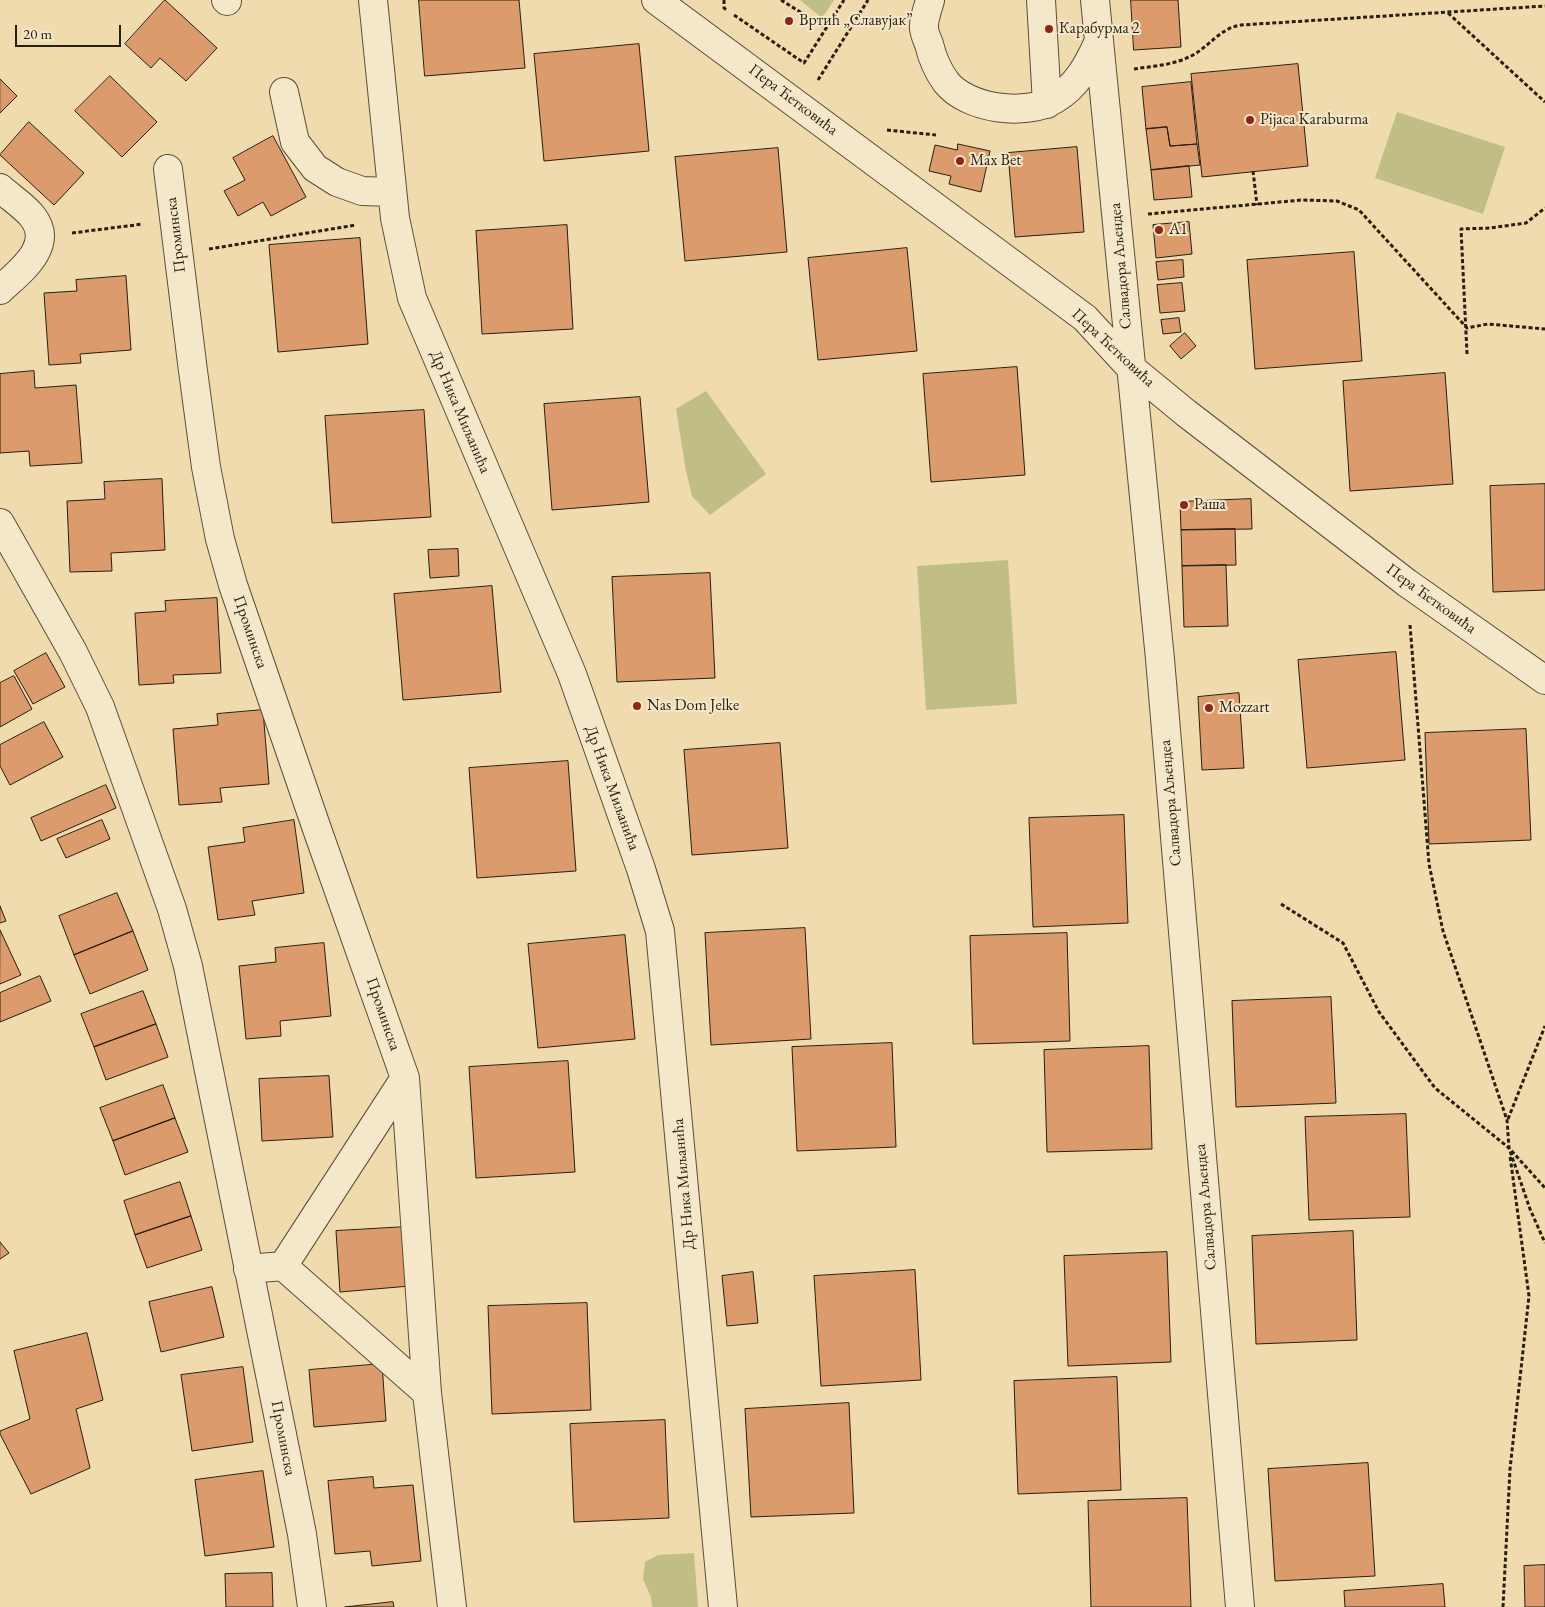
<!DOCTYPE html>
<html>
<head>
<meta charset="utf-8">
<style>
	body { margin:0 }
	#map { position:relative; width:1545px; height:1607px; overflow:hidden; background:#efdbad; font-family:"EB Garamond",serif }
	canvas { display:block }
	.scale { position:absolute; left:15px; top:25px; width:106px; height:22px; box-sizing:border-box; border:2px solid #281e11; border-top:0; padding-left:6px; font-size:15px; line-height:18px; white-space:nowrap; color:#281e11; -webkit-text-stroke:4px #f5e8ca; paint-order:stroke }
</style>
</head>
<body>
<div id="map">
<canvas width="1545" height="1607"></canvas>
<div class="scale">20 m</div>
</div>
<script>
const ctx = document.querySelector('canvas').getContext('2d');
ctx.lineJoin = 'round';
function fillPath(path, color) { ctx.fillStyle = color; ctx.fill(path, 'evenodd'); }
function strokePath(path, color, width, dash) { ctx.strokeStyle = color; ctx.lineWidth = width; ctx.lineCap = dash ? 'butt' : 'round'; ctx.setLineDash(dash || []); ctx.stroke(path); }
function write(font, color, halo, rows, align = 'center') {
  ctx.font = font + ' "EB Garamond",serif'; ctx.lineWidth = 4; ctx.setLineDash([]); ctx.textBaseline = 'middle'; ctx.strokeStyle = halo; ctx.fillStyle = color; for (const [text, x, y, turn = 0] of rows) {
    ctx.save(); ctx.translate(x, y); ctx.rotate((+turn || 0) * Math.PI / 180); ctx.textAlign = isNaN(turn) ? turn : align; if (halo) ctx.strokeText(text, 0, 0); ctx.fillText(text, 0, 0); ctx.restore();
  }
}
const green = new Path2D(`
	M800,0h34l-12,18z
	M1397,112l108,35 -22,67 -108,-36z
	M706,391l60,83 -56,41 -18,-19 -6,-25 -10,-62z
	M1008,560l9,144 -91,6 -9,-144z
	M694,1553l4,54h-46l-1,-10 -8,-18 2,-17 13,-7z`);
const building = new Path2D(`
	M165,0l52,48 -31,33 -26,-23 -9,10 -26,-24z
	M419,0h100l6,68 -100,8z
	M1131,0h47l3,47 -47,3z
	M639,44l10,107 -105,10 -10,-107z
	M1298,64l10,102 -106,11 -11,-103z
	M110,76l47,46 -35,35 -47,-46z
	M0,79l17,17 -17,17z
	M1191,82l6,62 -27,2 -3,-19 -21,2 -4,-42z
	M29,122l55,51 -30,32 -54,-50z
	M1167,127l3,19 27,-2 3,21 -49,5 -5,-41z
	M273,136l33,61 -35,19 -8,-14 -25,14 -14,-25 21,-11 -12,-22z
	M958,144l32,7 -9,41 -32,-8 2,-8 -22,-5 6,-26 22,5z
	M1077,147l7,85 -69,5 -7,-84z
	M778,148l9,104 -102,9 -10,-104z
	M1189,166l3,31 -38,3 -3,-30z
	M1189,222l3,32 -36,4 -3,-33z
	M567,225l6,104 -91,5 -6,-103z
	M360,238l8,106 -90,8 -9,-107z
	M907,248l10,103 -99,9 -10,-102z
	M1354,252l8,109 -107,8 -8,-109z
	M1183,260l1,17 -26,3 -2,-18z
	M126,276l5,74 -51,4 1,9 -32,2 -5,-72 33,-2 -1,-11z
	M1182,283l3,28 -25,2 -3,-28z
	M1179,318l2,14 -18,2 -2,-14z
	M1185,333l11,13 -15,13 -11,-13z
	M1017,367l8,108 -94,7 -8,-108z
	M34,371l1,17 41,-3 6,78 -52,3 -1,-15 -29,2v-79z
	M1445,373l8,111 -103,7 -7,-110z
	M640,397l9,105 -97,8 -8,-106z
	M424,410l7,107 -99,6 -7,-107z
	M162,479l3,71 -54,3 1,18 -42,1 -3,-71 38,-2 -1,-17z
	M1545,484v106l-52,2 -3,-106z
	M1251,499l1,30 -71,1 -1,-28z
	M1235,529l1,36 -54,1 -1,-36z
	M458,549l1,27 -29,2 -2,-28z
	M1226,565l2,61 -44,1 -2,-61z
	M710,573l5,105 -98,4 -5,-105z
	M492,586l9,106 -98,8 -9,-106z
	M217,598l4,75 -48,2 1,8 -35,2 -4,-72 31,-2 -1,-10z
	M1396,652l9,108 -98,8 -9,-108z
	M46,653l19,34 -32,17 -19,-33z
	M14,676l18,33 -32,18v-44z
	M1239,693l5,75 -42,2 -4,-73z
	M263,710l6,74 -49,4 2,14 -43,3 -6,-76 45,-4 -1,-11z
	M44,722l19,35 -53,28 -10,-19v-21z
	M1526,729l5,111 -102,4 -4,-111z
	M780,743l8,105 -96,7 -8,-105z
	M568,761l8,110 -99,7 -8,-110z
	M106,785l10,23 -75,33 -10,-23z
	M1124,815l4,108 -95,4 -4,-109z
	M102,820l8,19 -44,19 -9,-19z
	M294,820l10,73 -52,8 3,14 -37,5 -10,-73 37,-5 -2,-14z
	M117,893l16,38 -59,24 -15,-39z
	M0,906l6,15 -6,2z
	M805,928l6,111 -100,6 -6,-112z
	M0,930l21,45 -21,9z
	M133,931l15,39 -58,24 -16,-39z
	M1067,933l3,108 -97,3 -3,-108z
	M625,935l10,104 -97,9 -10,-104z
	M324,943l7,73 -51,5 1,15 -35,3 -7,-73 37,-4 -1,-14z
	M40,976l11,25 -51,21v-29z
	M143,991l13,33 -62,23 -13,-33z
	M1331,997l5,106 -100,4 -4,-106z
	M156,1024l12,33 -62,23 -12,-33z
	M892,1043l4,104 -99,4 -5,-104z
	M1149,1046l3,103 -105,3 -3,-102z
	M568,1061l7,111 -99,6 -7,-111z
	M329,1076l4,61 -71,4 -3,-62z
	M163,1085l12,33 -62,23 -13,-33z
	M1406,1114l4,103 -101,3 -4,-103z
	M175,1118l13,34 -63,23 -12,-34z
	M180,1182l11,34 -56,19 -11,-34z
	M191,1216l11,34 -55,18 -12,-33z
	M406,1227l4,59 -70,6 -4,-61z
	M1353,1231l4,109 -101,4 -4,-108z
	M0,1242l9,11 -9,6z
	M1167,1252l4,110 -103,4 -4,-110z
	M915,1270l6,110 -100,6 -7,-110z
	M753,1272l5,51 -31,3 -5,-50z
	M212,1287l12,50 -63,15 -12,-50z
	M587,1303l4,107 -99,4 -4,-108z
	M87,1333l16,67 -27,9 14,59 -59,26 -31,-60v-3l30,-12 -16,-68z
	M382,1364l4,57 -72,6 -5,-57z
	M243,1367l10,75 -61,9 -11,-76z
	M1117,1377l4,113 -103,4 -4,-113z
	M849,1403l5,110 -103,4 -6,-108z
	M665,1420l4,98 -95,4 -4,-98z
	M1368,1463l7,113 -100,5 -7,-112z
	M263,1471l11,76 -69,9 -10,-76z
	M373,1477l1,11 39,-3 8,76 -49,5 -2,-15 -35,3 -7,-73z
	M1187,1498l4,109h-100l-3,-106z
	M1545,1565v42h-20l-1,-41z
	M272,1573l1,34h-47l-1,-33z
	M1443,1584l2,23h-100l-1,-16z
	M393,1602l1,5h-49z`);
const path = new Path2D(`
	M724,0v8l3,2
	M781,0l45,28
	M1448,13l97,89
	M734,15l70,48 40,-63
	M1134,69c19,-3 40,-4 57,-13 18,-9 29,-28 50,-31l304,-19
	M818,80l50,-80
	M887,130l49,5
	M1253,171l4,34
	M1148,214l154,-14 35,1 22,9 108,118 21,-4 57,5
	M72,233l71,-9
	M209,249l147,-24
	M1467,354l-6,-125 29,-1 36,-5 19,-15
	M1410,625l19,239 14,67 64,189 2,28 21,61 15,34
	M1281,904l62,39 36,69 56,76 74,60 36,40
	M1508,1119l37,-93
	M1503,1607l7,-138 19,-173 -19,-140`);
const minor = new Path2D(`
	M226,0l1,1
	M373,0l22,218 17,80 160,376 69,195 19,62 63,676
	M656,0l429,318 45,49 56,46 221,170 138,97
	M930,0c-2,8 -6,18 -6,26 -1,5 3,13 5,18 3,13 9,27 17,38 21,27 80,35 109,17 22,-13 33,-34 43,-56
	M1041,0l6,104
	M1095,0l65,659 80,948
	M284,92l11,50 20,26 22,14 25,9 30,1
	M168,169l25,202 13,96 14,72 13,46 84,244 88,249 22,315 25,214
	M0,188c10,9 24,18 32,28 24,30 -13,56 -32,74
	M0,523l73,129 27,55 72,202 16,57 114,568 10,73
	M283,1266l144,127
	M248,1269l35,-3 122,-188`);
const markers = [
	[789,21,5,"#8f2418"],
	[1049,29,5,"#8f2418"],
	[1250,120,5,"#8f2418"],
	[960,161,5,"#8f2418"],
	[1159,230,5,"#8f2418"],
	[1184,505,5,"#8f2418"],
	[637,706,5,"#8f2418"],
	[1209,708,5,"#8f2418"]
];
const poiNames = [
	["Вртић „Славујак”",799,21],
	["Карабурма 2",1059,29],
	["Pijaca Karaburma",1260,120],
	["Max Bet",970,161],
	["A1",1169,230],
	["Раша",1194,505],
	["Nas Dom Jelke",647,706],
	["Mozzart",1219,708]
];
const streetNames = [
	["Пера Ћетковића",793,100,37],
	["Проминска",176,235,-97],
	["Салвадора Аљендеа",1121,266,-95],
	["Пера Ћетковића",1113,348,43],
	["Др Ника Миљанића",460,412,67],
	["Пера Ћетковића",1431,599,36],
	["Проминска",250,632,71],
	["Др Ника Миљанића",612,788,70],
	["Салвадора Аљендеа",1171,803,-95],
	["Проминска",383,1014,71],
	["Др Ника Миљанића",684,1184,-95],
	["Салвадора Аљендеа",1206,1207,-95],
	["Проминска",283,1438,79]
];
fillPath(green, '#c0be85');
fillPath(building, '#db9b6c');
strokePath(building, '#281e11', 1);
strokePath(minor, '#5a4d38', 30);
strokePath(path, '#281e11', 3, [4, 2.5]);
strokePath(minor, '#f5e8ca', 28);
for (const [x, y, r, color] of markers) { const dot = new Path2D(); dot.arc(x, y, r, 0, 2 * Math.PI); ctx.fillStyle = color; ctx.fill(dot); strokePath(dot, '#f5e8ca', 2); }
write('16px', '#281e11', '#f5e8ca', poiNames, 'left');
write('16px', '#281e11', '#f5e8ca', streetNames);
</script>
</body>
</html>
